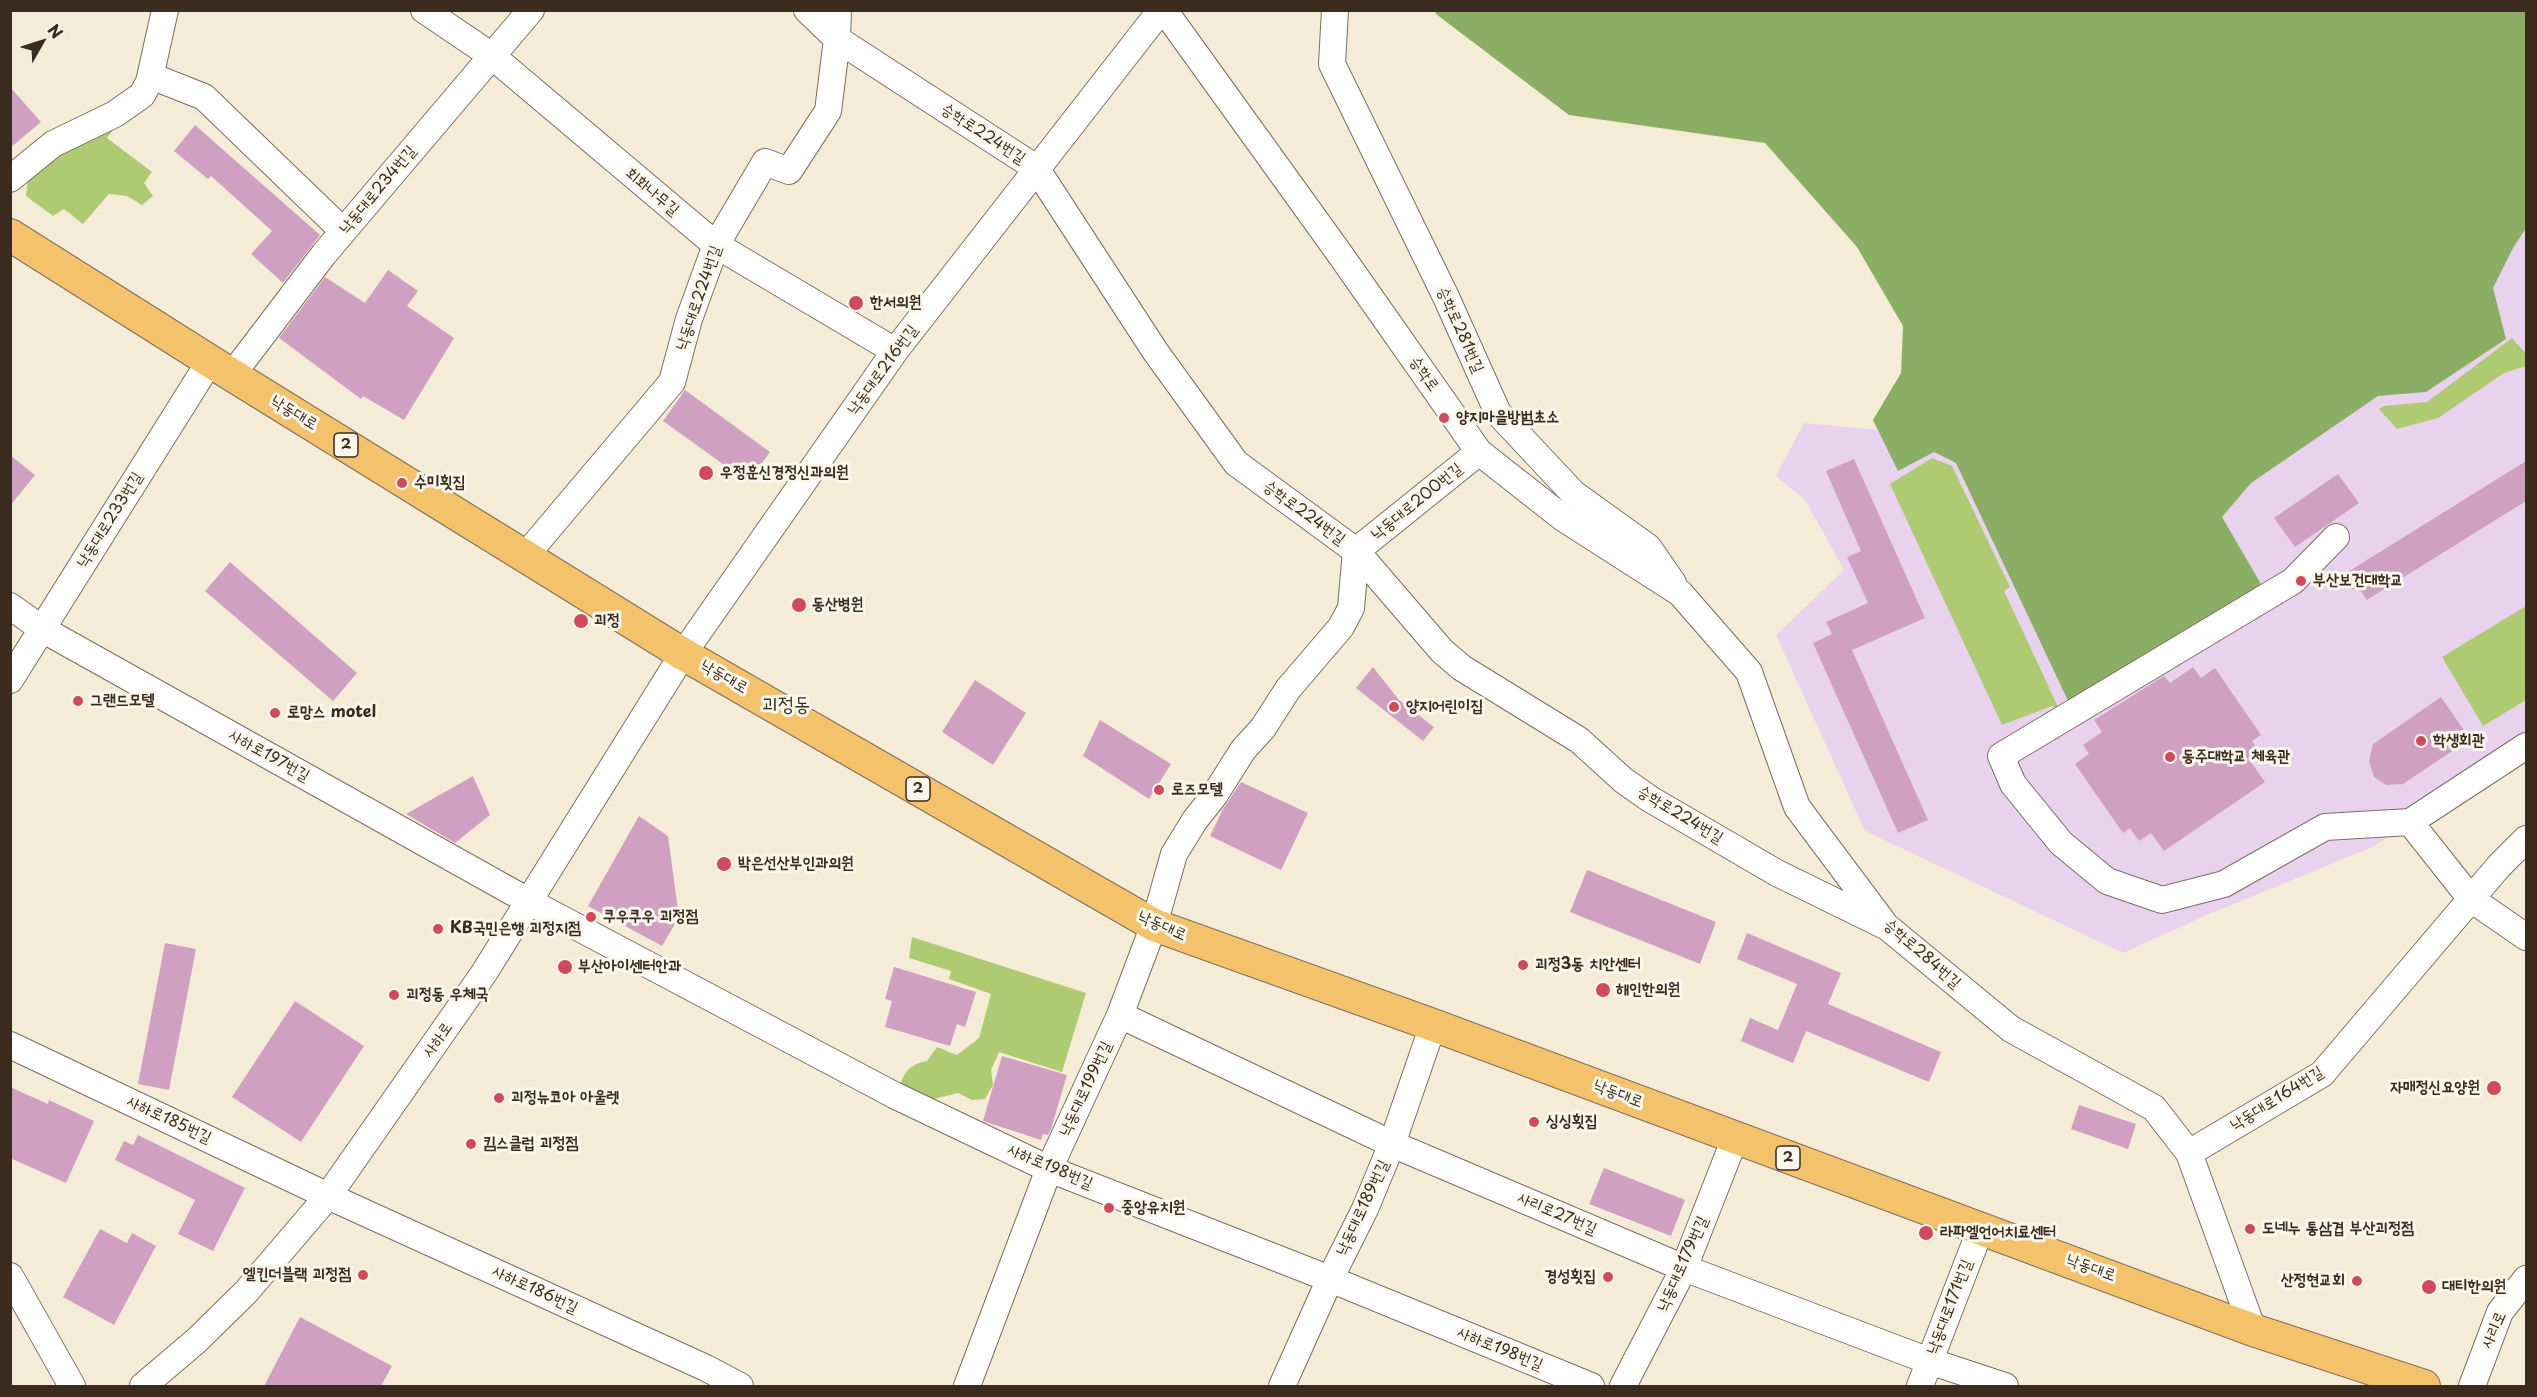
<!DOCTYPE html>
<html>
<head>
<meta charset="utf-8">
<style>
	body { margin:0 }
	#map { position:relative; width:2537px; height:1397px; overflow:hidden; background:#f5ecd7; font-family:"Playpen Sans",sans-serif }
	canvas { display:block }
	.frame { position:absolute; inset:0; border:12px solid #3b2a1e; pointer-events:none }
	.north { position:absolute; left:12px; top:12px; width:60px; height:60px; -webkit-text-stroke:4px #fbf7ec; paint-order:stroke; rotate:51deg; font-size:16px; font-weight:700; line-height:24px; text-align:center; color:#3b2a1e }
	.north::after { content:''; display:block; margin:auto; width:21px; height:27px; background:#3b2a1e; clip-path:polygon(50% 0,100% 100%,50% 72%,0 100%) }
</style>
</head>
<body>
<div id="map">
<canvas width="2537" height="1397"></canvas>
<div class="frame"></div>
<div class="north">N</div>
</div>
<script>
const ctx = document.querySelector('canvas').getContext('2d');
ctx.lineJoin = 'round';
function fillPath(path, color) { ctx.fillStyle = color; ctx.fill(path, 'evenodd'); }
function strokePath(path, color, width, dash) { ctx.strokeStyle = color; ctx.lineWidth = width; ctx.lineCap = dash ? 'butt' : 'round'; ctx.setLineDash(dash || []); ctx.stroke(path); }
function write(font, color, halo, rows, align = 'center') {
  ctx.font = font + ' "Playpen Sans","Poor Story",sans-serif'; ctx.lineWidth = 6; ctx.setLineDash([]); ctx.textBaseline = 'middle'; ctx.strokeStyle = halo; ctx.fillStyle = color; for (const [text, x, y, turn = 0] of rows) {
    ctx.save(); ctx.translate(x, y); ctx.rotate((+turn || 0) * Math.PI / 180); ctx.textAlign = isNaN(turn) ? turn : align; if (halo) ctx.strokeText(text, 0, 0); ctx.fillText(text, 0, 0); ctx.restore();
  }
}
const built = new Path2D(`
	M2526,221v521l-153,105 -164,67 -86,39 -258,-122 -89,-196 68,-65 -39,-70 -29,-24 28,-53 185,17z`);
const green = new Path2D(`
	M115,127l-8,11 45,34 -8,11 9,13 -11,9 -15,-9 -18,-2 -26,30 -19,-15 -11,7 -27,-20 2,-17 11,-16z
	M2512,338l14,16v12l-22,7 -66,45 -41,11 -18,-20 5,-3 43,-4z
	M1932,458l20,8 58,121 -6,4 55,118 -7,-3 -50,19 -112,-241z
	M2526,606v94l-43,26 -41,-69z
	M912,937l174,56 -24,79 -63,-20 -8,18 2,15 -8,14 -13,1 -14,-7 -24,6 -35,-9c4,-17 10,-26 28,-29l10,-14 20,8 22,-17 12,-44 -42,-15 2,-8 -42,-13z`);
const forest = new Path2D(`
	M1435,11h1091v217l-13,20 -20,40 13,51 -80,53 -48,4 -127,87 -29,34 39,67 -191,121 -114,-242 -22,-11 -36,19 -25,-51 28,-47 2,-47 -46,-79 -92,-104 -196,-28 -133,-101z`);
const building = new Path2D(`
	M10,87l31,35 -31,26z
	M195,125l125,110 -37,48 -32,-29 21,-23 -61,-55 -3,3 -34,-28z
	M388,270l30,21 -11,15 47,32 -50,82 -41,-24 -2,3 -82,-61 46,-61 40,26z
	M685,390l85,62 -22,30 -85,-61z
	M10,455l25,20 -25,31z
	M1854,459l71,159 -73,32 76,170 -30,13 -85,-190 19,-9 -6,-12 42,-19 -21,-46 14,-6 -35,-80z
	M2526,461v40l-159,99 -9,-13 -6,3 -9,-15z
	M2338,474l21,29 -64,44 -21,-29z
	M230,562l127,111 -24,28 -128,-110z
	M1373,667l26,33 35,27 -11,14 -67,-53z
	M2193,667l8,11 14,-10 46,67 -9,6 8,13 -10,7 15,21 -101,69 -13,-18 -12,8 -9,-13 -7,5 -48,-69 14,-10 -6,-9 19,-13 -8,-12 70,-44 6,7z
	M975,680l51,33 -33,52 -51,-33z
	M2441,697l29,42 -67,45 -17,1 -12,-8 -5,-16 4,-17z
	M1100,720l71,44 -22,35 -66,-43z
	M473,776l17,39 -35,28 -49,-29z
	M1241,782l67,31 -27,57 -71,-34 13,-27z
	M639,816l29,20 11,81 -17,29 -74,-40z
	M1587,870l129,52 -16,42 -130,-52z
	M1747,933l94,40 -13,31 113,48 -12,30 -123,-51 -13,32 -52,-22 9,-23 28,12 19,-46 -60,-25z
	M165,943l31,6 -27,141 -31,-6z
	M894,967l82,25 -11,35 -8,-3 -7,22 -65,-19 7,-26 -7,-2z
	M295,1001l69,45 -63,96 -69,-45z
	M1002,1056l65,19 -16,54 -3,6 -5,-1 -2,6 -58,-19z
	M10,1087l38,17 1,-4 45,21 -28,62 -56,-25z
	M2079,1105l57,19 -8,25 -57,-20z
	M138,1135l107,53 -32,63 -35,-17 17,-34 -80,-40 9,-19 9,4z
	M1604,1168l81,32 -14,36 -82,-32z
	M100,1229l27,14 5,-10 24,13 -42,79 -51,-28z
	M300,1317l92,49 -11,20h-117z`);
const minor = new Path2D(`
	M424,10l68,46 224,189 179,106
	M807,10l30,29 199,129 119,183 81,112 120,88 86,100 20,17 117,72 44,40 27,19 127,74 106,52
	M1164,10l173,240 142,202 84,66 117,75 69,79 48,135 89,119 125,103 143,79 35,45
	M1335,10l-3,54 114,233 52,116 75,80 75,54 25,36
	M151,76l53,21 139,134
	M10,179l43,-35 62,-30 27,-19 7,-13 16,-72
	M232,375l92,-121 207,-244
	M2336,537l-43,44 -292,175 12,28 48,59 46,38 55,19 62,-16 101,-57 85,-5 116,-76
	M526,555l146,-173 17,-63 27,-74 49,-83 24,9 39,-60 9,-72 1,-29
	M10,606l32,23 488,273 364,193 155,74 281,110 261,107
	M10,680l200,-319
	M2410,822l61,77 55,38
	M1120,1015l272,129 292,124 245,93 76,25
	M10,1045l318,151 378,172 34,18
	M10,1276l62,110
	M2253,1330l-64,-177 133,-79 177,-208 27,-27
	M143,1386l53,-45 50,-49 82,-96 156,-223 199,-319 212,-303 266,-341
	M967,1386l82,-217 71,-154 34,-90 20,-71 21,-34 19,-24 29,-46 20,-22 25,-39 53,-62 10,-19 5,-57 123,-99
	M1282,1386l48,-107 35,-70 27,-65 41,-119
	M1623,1386l61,-118 51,-130
	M1920,1386l61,-158
	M2472,1386l28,-74 26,-33`);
const major = new Path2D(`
	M10,235l222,140 451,279 471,271 279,100 820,305 171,56`);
const markers = [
	[856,303,8,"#d1495b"],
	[1444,418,6,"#d1495b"],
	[706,473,8,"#d1495b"],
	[402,483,6,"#d1495b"],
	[2301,581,6,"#d1495b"],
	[799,605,8,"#d1495b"],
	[581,621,8,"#d1495b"],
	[78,701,6,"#d1495b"],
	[1394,707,6,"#d1495b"],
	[275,713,6,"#d1495b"],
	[2421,741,6,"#d1495b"],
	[2170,757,6,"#d1495b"],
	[1159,790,6,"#d1495b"],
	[724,864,8,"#d1495b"],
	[591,917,6,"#d1495b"],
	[438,929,6,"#d1495b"],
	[1523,965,6,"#d1495b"],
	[565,967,8,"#d1495b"],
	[1603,990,8,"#d1495b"],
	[394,995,6,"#d1495b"],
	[2494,1088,8,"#d1495b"],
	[499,1098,6,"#d1495b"],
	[1534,1122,6,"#d1495b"],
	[471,1144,6,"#d1495b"],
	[1109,1208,6,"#d1495b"],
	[2250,1229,6,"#d1495b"],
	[1926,1233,8,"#d1495b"],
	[363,1275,6,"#d1495b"],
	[1608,1277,6,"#d1495b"],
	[2357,1281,6,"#d1495b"],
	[2429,1287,8,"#d1495b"]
];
const shields = [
	[346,445,24],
	[918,789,24],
	[1788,1158,24]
];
const shieldNames = [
	["2",346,445],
	["2",918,789],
	["2",1788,1158]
];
const streetNames = [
	["승학로224번길",983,134,33],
	["낙동대로234번길",378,190,-50],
	["회화나무길",652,192,40],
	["낙동대로224번길",699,298,-71],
	["승학로281번길",1460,330,66],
	["낙동대로216번길",883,370,-54],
	["승학로",1424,374,55],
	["낙동대로",294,413,31],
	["낙동대로200번길",1417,502,-39],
	["승학로224번길",1304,513,36],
	["낙동대로233번길",110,520,-58],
	["낙동대로",724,677,30],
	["사하로197번길",269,756,29],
	["승학로224번길",1680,815,31],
	["낙동대로",1162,926,24],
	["승학로284번길",1922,954,41],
	["사하로",438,1040,-55],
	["낙동대로199번길",1086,1089,-65],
	["낙동대로",1618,1094,21],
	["낙동대로164번길",2277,1099,-32],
	["사하로185번길",169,1120,25],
	["사하로198번길",1050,1167,23],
	["낙동대로189번길",1363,1208,-65],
	["사리로27번길",1557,1214,23],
	["낙동대로179번길",1683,1264,-66],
	["낙동대로",2091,1268,20],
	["사하로186번길",535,1290,25],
	["낙동대로171번길",1950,1307,-69],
	["사리로",2494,1330,-66],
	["사하로198번길",1500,1349,22]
];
const poiNames = [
	["한서의원",870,303],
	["양지마을방범초소",1456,418],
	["우정훈신경정신과의원",720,473],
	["수미횟집",414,483],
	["부산보건대학교",2313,581],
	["동산병원",812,605],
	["괴정",594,621],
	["그랜드모텔",90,701],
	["양지어린이집",1406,707],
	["로망스 motel",287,713],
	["학생회관",2433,741],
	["동주대학교 체육관",2182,757],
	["로즈모텔",1171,790],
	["박은선산부인과의원",738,864],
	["쿠우쿠우 괴정점",603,917],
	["KB국민은행 괴정지점",450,929],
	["괴정3동 치안센터",1535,965],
	["부산아이센터안과",578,967],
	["해인한의원",1616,990],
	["괴정동 우체국",406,995],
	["자매정신요양원",2480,1088,"right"],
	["괴정뉴코아 아울렛",511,1098],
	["싱싱횟집",1546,1122],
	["킴스클럽 괴정점",483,1144],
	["중앙유치원",1121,1208],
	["도네누 통삼겹 부산괴정점",2262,1229],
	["라파엘언어치료센터",1940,1233],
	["엘킨더블랙 괴정점",351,1275,"right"],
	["경성횟집",1596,1277,"right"],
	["산정현교회",2345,1281,"right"],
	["대티한의원",2442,1287]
];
const quarterNames = [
	["괴정동",786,705]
];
fillPath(built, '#e9d2ed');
fillPath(green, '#aecb72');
fillPath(forest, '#8aaf64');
fillPath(building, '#d0a0c3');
strokePath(minor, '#7c6e5f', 28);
strokePath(major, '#7c6e5f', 34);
strokePath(minor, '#fff', 26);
strokePath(major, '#f3c26a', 32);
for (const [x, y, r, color] of markers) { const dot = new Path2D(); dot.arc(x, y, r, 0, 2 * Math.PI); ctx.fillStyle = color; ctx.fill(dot); strokePath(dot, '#fbf7ec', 2); }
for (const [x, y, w] of shields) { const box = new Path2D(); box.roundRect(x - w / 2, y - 12, w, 24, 4.5); ctx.fillStyle = '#fbf7ec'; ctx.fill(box); strokePath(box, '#3b2a1e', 1.5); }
write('bold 15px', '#3b2a1e', null, shieldNames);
write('16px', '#3b2a1e', '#fbf7ec', streetNames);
write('bold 16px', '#3b2a1e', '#fbf7ec', poiNames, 'left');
write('20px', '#3b2a1e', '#fbf7ec', quarterNames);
</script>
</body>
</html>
